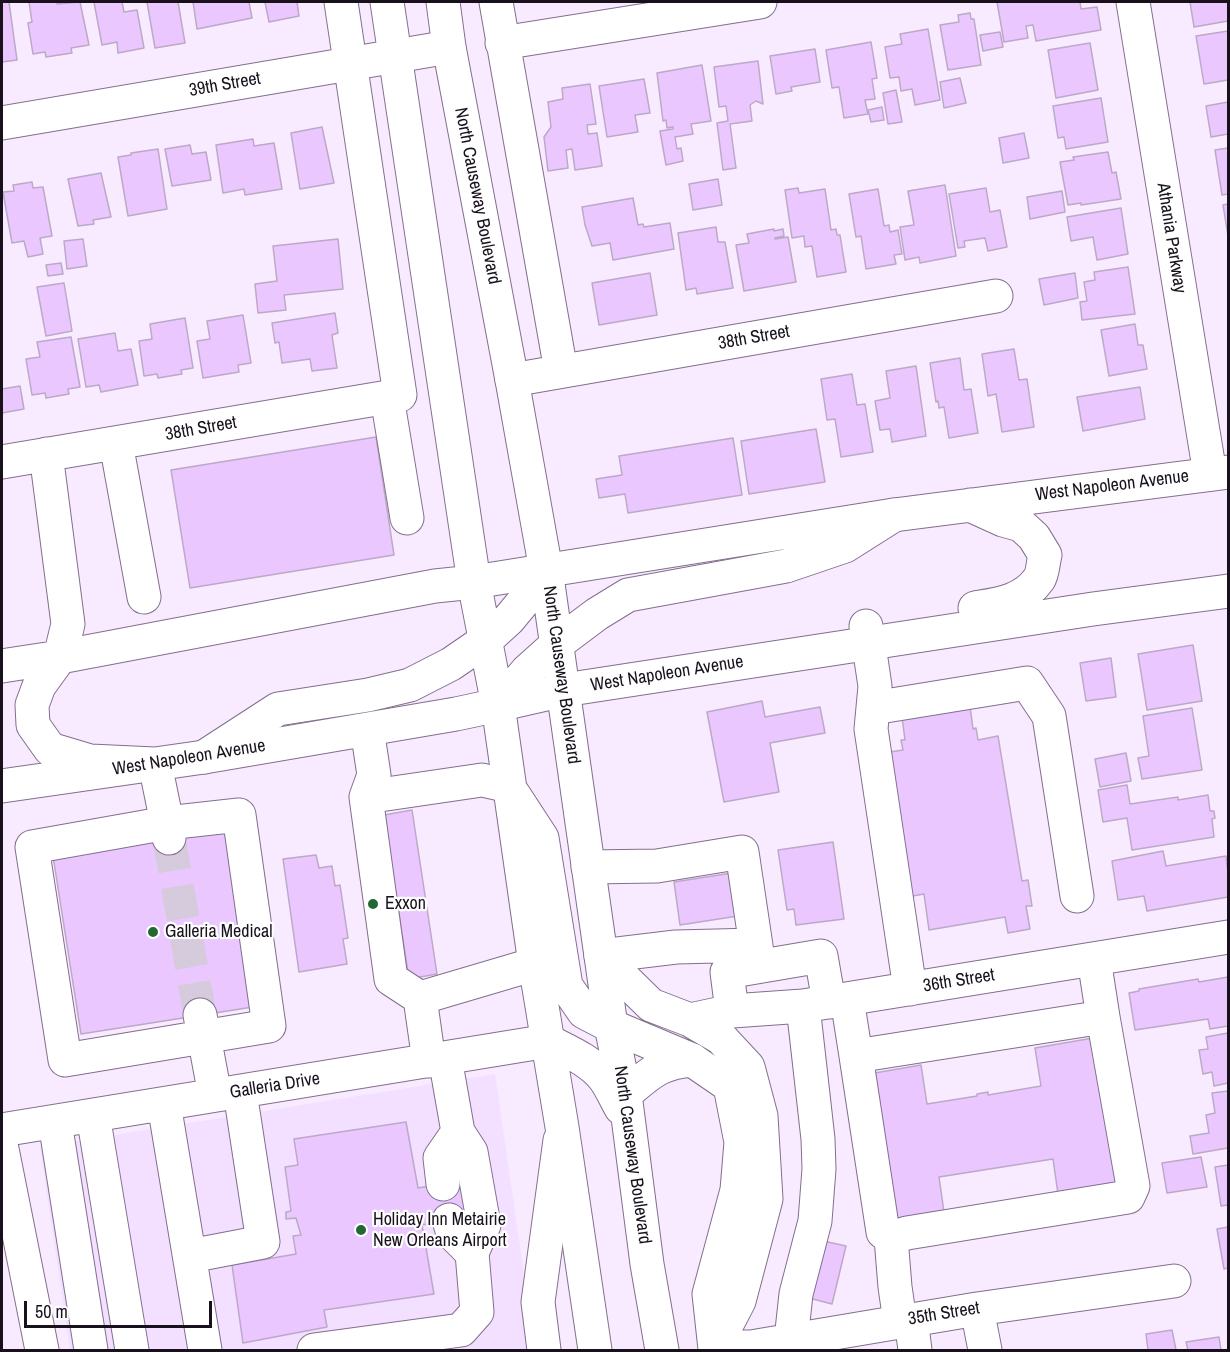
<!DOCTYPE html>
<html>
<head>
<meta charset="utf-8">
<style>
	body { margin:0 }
	#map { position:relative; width:1230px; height:1352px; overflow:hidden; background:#f8ebff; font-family:"Archivo Narrow",sans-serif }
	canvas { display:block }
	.frame { position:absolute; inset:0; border:3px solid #18111c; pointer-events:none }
	.scale { position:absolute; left:24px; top:1301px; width:188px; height:27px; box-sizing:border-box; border:3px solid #18111c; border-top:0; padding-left:8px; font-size:18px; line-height:21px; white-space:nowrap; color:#18111c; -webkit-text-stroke:4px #fefefe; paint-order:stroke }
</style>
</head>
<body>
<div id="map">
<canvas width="1230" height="1352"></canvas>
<div class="frame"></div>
<div class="scale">50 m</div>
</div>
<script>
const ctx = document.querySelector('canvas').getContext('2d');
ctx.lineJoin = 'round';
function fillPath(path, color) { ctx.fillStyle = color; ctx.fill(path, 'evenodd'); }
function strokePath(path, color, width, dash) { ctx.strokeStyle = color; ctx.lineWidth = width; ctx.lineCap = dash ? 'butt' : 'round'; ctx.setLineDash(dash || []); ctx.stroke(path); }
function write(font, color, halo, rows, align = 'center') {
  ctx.font = font + ' "Archivo Narrow",sans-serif'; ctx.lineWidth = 4.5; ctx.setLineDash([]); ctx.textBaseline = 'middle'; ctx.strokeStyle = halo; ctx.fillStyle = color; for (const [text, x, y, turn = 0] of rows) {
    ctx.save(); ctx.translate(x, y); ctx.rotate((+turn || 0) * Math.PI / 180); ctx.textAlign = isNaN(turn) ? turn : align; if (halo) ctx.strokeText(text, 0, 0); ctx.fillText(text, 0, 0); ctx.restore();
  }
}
const built = new Path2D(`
	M495,1074l40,276h-465l-30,-203z`);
const building = new Path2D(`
	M2,2h7l8,58 -15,2z
	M29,2h28v2l23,-2 9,43 -18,3 1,5 -26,4 -1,-5 -12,2 -5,-31 4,-1z
	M94,2h28l2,10 13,-2 7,38 -26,5 -1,-11 -15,3z
	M147,2h31l7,41 -30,5z
	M193,2h56l3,16 -55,11z
	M265,2h32l2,14 -30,6z
	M997,2h83l1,7 16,-2 4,23 -65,11 -3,-16 -7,1 2,12 -24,4z
	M1190,2h38v19l-34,6z
	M970,13l1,6h3l7,46 -33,5 -8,-45 19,-3 -1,-7z
	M928,29l12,71 -25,5 -3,-16 -11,2 -2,-14 -9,1 -5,-31 17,-3 -2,-10z
	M1228,31v49l-24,4 -8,-48z
	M1000,32l3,15 -20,4 -3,-16z
	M871,42l6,36 -5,1 3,20 -10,1 3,14 -24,4 -5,-31 -7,1 -6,-38z
	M1090,43l8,47 -42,8 -8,-48z
	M815,49l5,33 -29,5 1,4 -16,3 -6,-38z
	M758,61l5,43 -7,-3 -6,4 2,16 -22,3 6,44 -13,2 -6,-47 11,-2 -2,-15 -7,1 -5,-40z
	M702,65l9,56 -20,3 2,10 -18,3 2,12 4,-1 2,13 -17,4 -6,-34 13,-2v-2l-6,1 -1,-8 -3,1 -6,-48z
	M960,78l6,25 -22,5 -4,-26z
	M644,79l6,34 -15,2 3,17 -31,5 -8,-51z
	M590,84l6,40 -9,1 1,9 9,-1 5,33 -27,4 -3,-21 -6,1 2,18 -20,3 -4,-34 7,-10 -3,-25 15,-3 -1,-11z
	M896,90l6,32 -14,2 -5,-31z
	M1101,98l7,44 -42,7 -2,-12 -6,1 -5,-32z
	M1228,102v32l-17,3 -5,-31z
	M882,107l2,13 -13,2 -3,-12z
	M322,127l12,56 -34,6 -9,-56z
	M1024,133l5,25 -26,5 -4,-25z
	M253,139l1,7 20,-3 8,46 -37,6 -1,-6 -21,4 -7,-48z
	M190,145l2,9 14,-2 5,28 -39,6 -7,-37z
	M1228,148v46l-6,1 -7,-45z
	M158,149l9,60 -39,7 -10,-59 13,-2v-2z
	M1108,152l4,21 4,-1 5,27 -40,6v-2l-13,2 -8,-43 14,-2 -1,-3z
	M101,173l10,44 -18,3 1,4 -16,2 -10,-47z
	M718,179l4,26 -29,5 -4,-26z
	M32,182l1,6 10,-1 9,49 -12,2 3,16 -15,3 -4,-16 -12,2 -9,-51 11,-1 -1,-6z
	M945,185l11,71 -36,7 -1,-6 -14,3 -5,-33 14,-2 -6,-34z
	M798,188l1,5 26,-4 6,41 5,-1 1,6h3l6,37 -29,5 -5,-31 -7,1 -1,-11 -12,2 -7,-48z
	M986,188l4,24 10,-2 7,37 -19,4 -3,-13 -21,3 1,6 -7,1 -9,-54z
	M878,189l6,37 5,-1 1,7 8,-2 4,24 -8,1 2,9 -30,5 -5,-33 -5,1 -7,-43z
	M1062,191l3,21 -35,7 -3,-22z
	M633,198l5,27 5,-1 1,3 26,-4 4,26 -61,11 -3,-17 -18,3 -7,-21 -3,-18z
	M1228,204v32l-5,-31z
	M1121,208l7,46 -31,6 -4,-23 -22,4 -4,-24z
	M716,227l2,15h7l8,46 -36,6 -1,-6 -10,2 -8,-57z
	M774,229v2l9,-2 1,7 -9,2v1l13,-2 8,45 -52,9 -8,-46 13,-2 -2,-9z
	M83,239l4,27 -20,3 -3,-28z
	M338,239l5,50 -59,6 2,15 -28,3 -3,-29 22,-3 -4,-35z
	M61,263l2,11 -15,2 -2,-11z
	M1128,267l7,47 -53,6 -2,-18 7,-1 -3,-19 11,-2 -1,-8z
	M650,273l7,42 -58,10 -7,-42z
	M1075,273l3,25 -34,7 -5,-26z
	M64,283l8,48 -26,5 -9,-49z
	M335,313l3,20 -6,2 5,33 -25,3 -2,-12 -28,4 -3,-21 -4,1 -3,-20z
	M243,315l8,48 -13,2 1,7 -36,6 -6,-37 13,-2 -3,-18z
	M185,318l8,50 -12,2 1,4 -24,4 -1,-4 -13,2 -5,-35 13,-2 -2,-15z
	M1135,324l3,21h5l4,24 -38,7 -8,-46z
	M115,333l3,18 13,-2 7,36 -37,7 -2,-7 -13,2 -8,-48z
	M71,337l9,50 -12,2 1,5 -23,4 -1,-5 -13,2 -6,-36 14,-2 -3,-15z
	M1014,349l5,31 8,-1 7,48 -32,5 -6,-38 -8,2 -6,-42z
	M960,358l4,32 7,-1 7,44 -29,5 -5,-31 -5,1 -1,-7 -2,1 -6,-39z
	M916,366l10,70 -34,6 -2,-13 -10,1 -5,-29 15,-3 -4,-27z
	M852,374l5,31 8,-1 8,48 -32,5 -6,-38 -8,1 -6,-41z
	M20,386l4,23 -22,4v-24z
	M1140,387l5,32 -62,12 -6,-34z
	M816,429l9,53 -76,12 -8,-53z
	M376,437l18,118 -204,33 -19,-118z
	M733,438l9,57 -114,18 -3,-19 -26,4 -3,-19 26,-4 -3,-19z
	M1193,645l9,56 -55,9 -9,-56z
	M1111,658l5,39 -30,4 -6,-38z
	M762,701l3,16 55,-10 5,26 -55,10 9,49 -55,10 -17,-90z
	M970,706l3,23 3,-1 2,12 20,-4 24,145 6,-1 4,26h-6l4,23 -22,4 -3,-16 -76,13 -5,-36 -17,3 -24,-144 20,-3 -2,-10h4l-3,-23z
	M1192,708l10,62 -60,9 -4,-21 11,-2 -6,-40z
	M1126,753l5,28 -31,6 -5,-28z
	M1127,785l3,19 48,-7v3l30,-5 2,16h4l1,7 -3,1 2,18 -82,13 -5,-32 -24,4 -5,-32z
	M412,810l25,164 -28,5 -25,-164z
	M225,829l28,178 -172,27 -28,-178z
	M833,842l11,77 -48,6 -2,-16 -7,1 -9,-60z
	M1163,851l3,15 60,-10 2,18v23l-81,14 -3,-15 -26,4 -6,-39z
	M316,855l3,13 13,-2 3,20 5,-1 8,53 -5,1 4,25 -48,8 -16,-113z
	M732,873l6,43 -58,9 -6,-43z
	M1228,977v49l-18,3 -2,-10 -73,11 -6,-37 10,-2v-2l59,-10 1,3z
	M1228,1033v50l-14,3 -2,-14 -9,2 -4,-24 9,-1 -2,-12z
	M1093,1038l23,147 -58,9 -5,-35 -114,18 5,35 -58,10 -23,-147 58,-10 6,39 50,-8v-2l11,-2v3l53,-9 -6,-38z
	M1228,1091v57l-35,6 -3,-18 19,-3 -3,-18 9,-2 -3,-20z
	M406,1122l12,66 47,-8 6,36 -49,9 12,69 -110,16 3,17 -84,16 -11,-78 64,-11 -3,-18 8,-1 -5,-17 -10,1v-7l5,-1 -6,-44 13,-2 -4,-26z
	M1201,1157l6,30 -40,6 -5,-30z
	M1228,1165v40l-7,1 -6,-39z
	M1228,1227v41l-4,1 -7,-40z
	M819,1240l27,6 -14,58 -27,-7z
	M1172,1330l4,20h-28l-2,-16z
	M1219,1337l2,13h-33l-2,-8z`);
const minorTunnel = new Path2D(`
	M169,838l31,177`);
const minor = new Path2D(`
	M496,2l65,369
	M1133,2l77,472
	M502,43l258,-41
	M2,123l447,-76
	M512,380l484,-84
	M387,397l20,121
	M116,443l28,154
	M46,454l22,170 -8,33 -21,29 -7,19 1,20 17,24 40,12 65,3 12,59 -135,24 33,213 204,-34 -30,-211 -72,8 2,15
	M2,462l398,-67 -59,-393
	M866,626l9,60 -4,43 39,260
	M2,666l58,-9 375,-71 39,-4
	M873,708l154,-25 22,33 28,180
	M367,729l7,46 -8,22 25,182 29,19 9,63
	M2,786l202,-29 252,-43 42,-9
	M366,797l116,-17 27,6
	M588,867l69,-1 85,-14 17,114
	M601,956l50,49 39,15 31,18 27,29 13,49 5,83 -27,102 -24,46
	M601,956l75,-9 80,-2
	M420,998l115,-34
	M847,999l9,57 247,-39 -9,-58
	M732,1011l-5,-39 94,-16 8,46
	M200,1015l15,80
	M690,1020l42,-9 71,-5 425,-69
	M611,1026l81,34 38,26 11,56 -4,48 -28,104 6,55
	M856,1056l27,176 8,6 16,-5 221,-36 5,-11 -30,-169
	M164,1104l41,246
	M93,1115l39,235
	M55,1122l36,228
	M2,1130l546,-89
	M2,1149l40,201
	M443,1184l-3,-26 18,-26
	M449,1220l4,14 19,19
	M891,1238l4,49 5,34
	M190,1256l73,-14 -23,-150
	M977,1309l8,41
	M911,1319l4,31
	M791,1340l5,-46 19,-73 4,-52 -1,-30 -15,-133
	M715,1347h36l226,-38 197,-28
	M314,1350l147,-20 16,-18 -5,-59 12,-28 -13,-73 -13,-20 -13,-74
	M544,1350l-6,-48 22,-162`);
const major = new Path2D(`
	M970,505l33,15 18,5 13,12 11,18c-2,7 -2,18 -6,24 -15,22 -40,25 -64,29
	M474,582l420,-67 334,-43
	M498,705l66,-15 529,-81 135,-18`);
const highway = new Path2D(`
	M387,2l87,580 24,123 37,259 27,163 33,223
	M443,2l6,45 63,333 34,190 55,386 10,70 14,68 22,170 15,86
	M498,705l29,-34 30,-27 40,-30 31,-19 158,-29 59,-20 49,-31
	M204,757l74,-48 90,-14 42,-10 41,-21 35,-24 23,-21 19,-23 18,-26
	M514,795l28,43 24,148 18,26 27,14
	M548,1041c19,10 42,19 56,37 7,9 11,20 17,30
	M625,1094c25,-20 33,-31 67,-34`);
const markers = [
	[373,904,6,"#236834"],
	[153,932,6,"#236834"],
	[361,1230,6,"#236834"]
];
const streetNames = [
	["39th Street",225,85,-10],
	["North Causeway Boulevard",477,196,79],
	["Athania Parkway",1171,238,81],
	["38th Street",754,338,-10],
	["38th Street",201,429,-10],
	["West Napoleon Avenue",1112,486,-7],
	["West Napoleon Avenue",667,674,-9],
	["North Causeway Boulevard",561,675,82],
	["West Napoleon Avenue",189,758,-9],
	["36th Street",959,981,-9],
	["Galleria Drive",275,1086,-9],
	["North Causeway Boulevard",632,1155,82],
	["35th Street",944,1314,-9]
];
const poiNames = [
	["Exxon",385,904],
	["Galleria Medical",165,932],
	["Holiday Inn Metairie",373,1220],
	["New Orleans Airport",373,1241]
];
fillPath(built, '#f3dfff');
fillPath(building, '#ebc7ff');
strokePath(building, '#bca8c7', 1.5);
strokePath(minorTunnel, '#d6cadd', 33, [33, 16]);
strokePath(minor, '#826f8d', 35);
strokePath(major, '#826f8d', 35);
strokePath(highway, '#826f8d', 35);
strokePath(minor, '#fff', 33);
strokePath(major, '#fff', 33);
strokePath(highway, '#fff', 33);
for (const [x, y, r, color] of markers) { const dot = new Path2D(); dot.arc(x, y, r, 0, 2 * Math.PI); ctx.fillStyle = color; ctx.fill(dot); strokePath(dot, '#fefefe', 2); }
write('18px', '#18111c', '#fefefe', streetNames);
write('18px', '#18111c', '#fefefe', poiNames, 'left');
</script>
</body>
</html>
